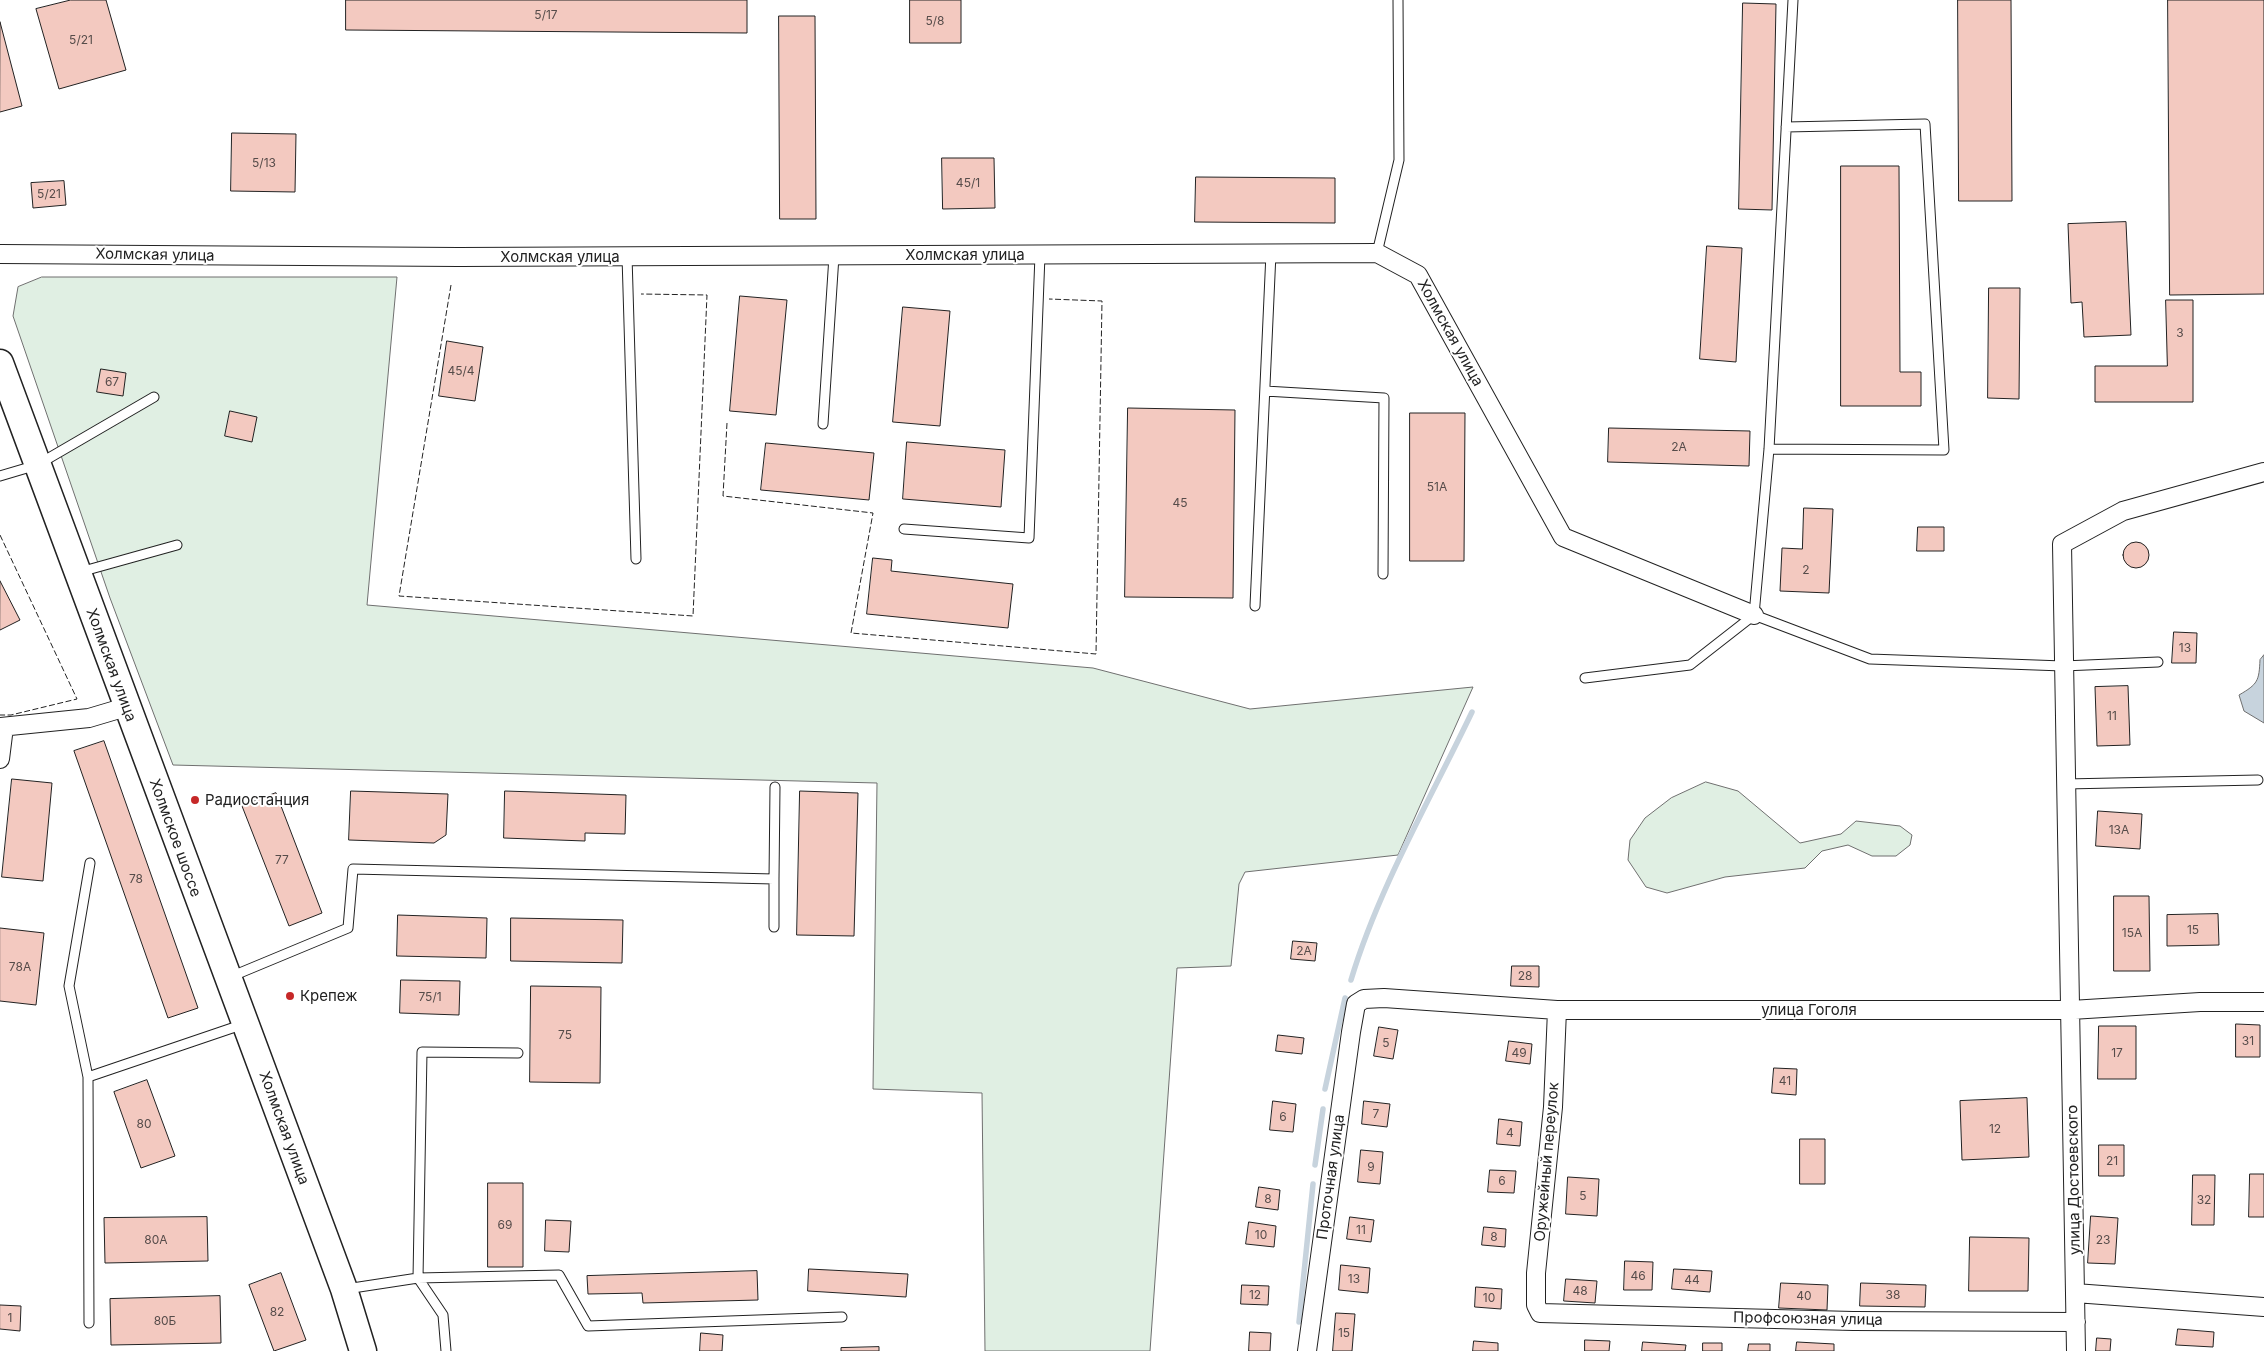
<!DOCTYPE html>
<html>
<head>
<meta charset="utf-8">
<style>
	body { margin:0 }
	canvas { display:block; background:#fff }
</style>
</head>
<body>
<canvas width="2264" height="1351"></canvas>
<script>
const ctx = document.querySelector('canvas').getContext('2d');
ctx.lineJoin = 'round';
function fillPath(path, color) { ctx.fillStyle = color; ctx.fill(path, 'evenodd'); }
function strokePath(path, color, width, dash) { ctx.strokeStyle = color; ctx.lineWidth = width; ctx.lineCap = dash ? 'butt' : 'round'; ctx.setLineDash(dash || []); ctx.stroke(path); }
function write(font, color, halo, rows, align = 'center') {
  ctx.font = font + ' Inter,sans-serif'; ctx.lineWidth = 4; ctx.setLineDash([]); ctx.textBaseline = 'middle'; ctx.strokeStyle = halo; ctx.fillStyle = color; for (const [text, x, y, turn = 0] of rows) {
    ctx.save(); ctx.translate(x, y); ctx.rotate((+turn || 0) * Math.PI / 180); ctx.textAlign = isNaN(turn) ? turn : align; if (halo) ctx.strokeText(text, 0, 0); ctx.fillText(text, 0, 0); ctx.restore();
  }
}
const green = new Path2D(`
	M42,277h355l-30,328 726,63 157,41 223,-22 -75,168 -153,17 -6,12 -8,82 -54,2 -27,383h-165l-3,-258 -109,-4 4,-306 -704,-18 -63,-167 -97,-282 5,-29z
	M1706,782l32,9 62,52 41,-9 15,-13 44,5 12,9 -2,10 -14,11h-24l-24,-11 -26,6 -17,17 -80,9 -58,16 -21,-6 -18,-27 2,-20 15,-22 26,-20z`);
const water = new Path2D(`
	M2264,655v68l-20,-12 -5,-16c19,-11 20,-14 21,-35z`);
const stream = new Path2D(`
	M1351,980c28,-93 79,-180 121,-268
	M1325,1089l20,-91
	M1315,1165l8,-56
	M1299,1322l14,-138`);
const building = new Path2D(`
	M71,0h35l20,70 -67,19 -23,-80z
	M346,0h401v33l-401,-3z
	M910,0h51v43h-51z
	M1958,0h53l1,201h-53z
	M2168,0h96v294l-94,1z
	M1743,3l33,1 -4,206 -33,-1z
	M779,16h36l1,203h-36z
	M0,22l22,84 -22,6z
	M232,133l64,1 -1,58 -64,-1z
	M942,158h52l1,50 -52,1z
	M1841,166h58l1,206h21v34h-80z
	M1196,177l139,1v45l-140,-1z
	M64,181l2,24 -33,3 -2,-25z
	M2126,222l5,113 -47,2 -2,-35 -11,1 -3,-79z
	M1707,246l35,2 -6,114 -36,-3z
	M1989,288h31l-1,111 -31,-1z
	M740,296l47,4 -11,115 -46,-4z
	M2166,300h27v102h-98v-36h72z
	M903,307l47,4 -10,115 -47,-4z
	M447,341l36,6 -8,54 -36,-5z
	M101,369l25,4 -3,23 -26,-4z
	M1128,408l107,2 -2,188 -108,-1z
	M230,411l27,6 -5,25 -27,-6z
	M1410,413h55l-1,148h-54z
	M1609,428l141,3 -1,35 -141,-4z
	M907,442l98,8 -4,57 -98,-8z
	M766,443l108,10 -5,47 -108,-10z
	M1804,508l29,1 -4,84 -49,-2 2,-43 20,1z
	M1918,527h26v24h-27z
	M2123 555a13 13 0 1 1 26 0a13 13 0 1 1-26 0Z
	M873,558l19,2 -1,11 122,13 -5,44 -141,-14z
	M0,581l20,39 -20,10z
	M2174,632l23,1 -1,30h-24z
	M2128,686l2,59 -33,1 -2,-59z
	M104,741l94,267 -30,10 -94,-267z
	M12,779l40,4 -9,98 -41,-4z
	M351,791l97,3 -2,41 -12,8 -85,-3z
	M505,791l121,4 -1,39 -40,-1v8l-81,-3z
	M800,791l58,2 -4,143 -57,-1z
	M276,793l46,120 -33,13 -47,-120z
	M2098,811l44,3 -2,35 -44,-3z
	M2114,896h35l1,75h-36z
	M2218,914l1,31 -52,1v-31z
	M398,915l89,3 -1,40 -89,-2z
	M511,918l112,2 -1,43 -111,-2z
	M0,928l44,5 -8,72 -36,-4z
	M1293,941l24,2 -2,18 -24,-2z
	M1512,966h27v21l-28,-1z
	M401,980l59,1 -1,34 -59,-2z
	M531,986l70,1 -1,96 -70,-1z
	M2236,1024l24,1v32h-24z
	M2099,1026h37v53h-38z
	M1379,1027l19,3 -5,29 -19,-3z
	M1278,1035l26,3 -2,16 -26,-3z
	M1509,1041l23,3 -2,20 -24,-3z
	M1774,1068l23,1 -1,26 -24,-2z
	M147,1080l28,76 -34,12 -27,-76z
	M2027,1098l2,59 -67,3 -2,-59z
	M1273,1101l23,3 -3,28 -23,-2z
	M1364,1101l26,3 -3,23 -25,-3z
	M1499,1119l23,3 -2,24 -23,-2z
	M1800,1139h25v45h-25z
	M2099,1145h25v31h-25z
	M1361,1150l22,2 -3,32 -22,-2z
	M1490,1170l26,1 -2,22 -26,-1z
	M2250,1174h14v43h-15z
	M2193,1175h22l-1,50h-22z
	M1568,1177l31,2 -2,37 -31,-2z
	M488,1183h35v84h-35z
	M1259,1187l21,3 -2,20 -22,-3z
	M2091,1216l27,2 -3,46 -27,-1z
	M207,1217l1,44 -103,2 -1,-45z
	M1350,1217l24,3 -3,22 -24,-3z
	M546,1220l25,1 -2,31 -24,-1z
	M1249,1222l27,4 -2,21 -28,-3z
	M1484,1227l22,2 -1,18 -23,-2z
	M1970,1237l59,1 -1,53h-59z
	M1625,1261l28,1 -1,28h-28z
	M1341,1265l29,3 -2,25 -29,-3z
	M809,1269l99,5 -2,23 -98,-6z
	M1674,1269l38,2 -2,21 -38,-3z
	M757,1271l1,29 -115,3 -1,-10 -54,1 -1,-18z
	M281,1273l25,67 -32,11 -25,-66z
	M1566,1279l31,2 -2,22 -31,-2z
	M1781,1283l47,2 -1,25 -48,-2z
	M1861,1283l65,2 -1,22 -65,-1z
	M1242,1285l27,1 -1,19 -27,-1z
	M1476,1287l26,2 -1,20 -26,-2z
	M220,1296l1,47 -110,2 -1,-46z
	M0,1305l21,1 -1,25 -20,-2z
	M1336,1313l19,1 -3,37h-19z
	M2178,1329l36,3 -1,15 -37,-2z
	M1250,1332l21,1 -1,18h-21z
	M701,1333l22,2 -1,16h-22z
	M2097,1338l14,1 -1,12h-14z
	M1585,1340l25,1 -1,10h-24z
	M1474,1341l24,2v8h-25z
	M1643,1342l43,3 -1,6h-43z
	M1797,1342l37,2v7h-38z
	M1703,1343h19v8h-19z
	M1749,1344h21v7h-22z
	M879,1347v4h-38v-3z`);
const service = new Path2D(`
	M1377,253l22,-93 -1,-160
	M627,256l9,303
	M1265,391l119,7 -1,176
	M823,424l11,-168
	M1769,449l175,1 -19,-326 -139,3
	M0,476l37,-11 117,-68
	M904,529l125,9 11,-283
	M80,572l97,-27
	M1255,606l16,-353
	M1754,615l116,44 193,7 95,-4
	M1585,678l105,-13 64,-50 15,-166 24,-449
	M2065,784l193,-4
	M774,927v-48
	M230,977l118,-49 5,-59 421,10 1,-92
	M518,1053l-96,-1 -4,226 141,-3 29,51 254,-9
	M88,1077l156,-53
	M346,1289l72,-11 25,37 3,36
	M89,1323l-1,-246 -19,-91 21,-123`);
const minor = new Path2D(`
	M0,254l459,3 918,-4 41,22 145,262 191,78
	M0,727l89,-9 37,-11
	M0,759l4,-32
	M1557,1010l-4,97 -17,166v32l4,8 313,8 223,1
	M2075,1293l189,14
	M1307,1351l44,-319 5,-28 8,-5 20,-1 173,12h514l129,-8h64
	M2076,1351l-14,-807 61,-33 141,-39`);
const primary = new Path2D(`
	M0,363l344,926 19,62`);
const fence = new Path2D(`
	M451,285l-52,311 294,20 14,-321 -66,-1
	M727,423l-4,73 150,17 -22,120 245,21 6,-353 -53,-2
	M0,535l77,164 -66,16h-11`);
const markers = [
	[195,800,5,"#c62828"],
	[290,996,5,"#c62828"]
];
const numberNames = [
	["5/17",546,15],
	["5/8",935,21],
	["5/21",81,40],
	["5/13",264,163],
	["45/1",968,183],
	["5/21",49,194],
	["3",2180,333],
	["45/4",461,371],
	["67",112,382],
	["2А",1679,447],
	["51А",1437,487],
	["45",1180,503],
	["2",1806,570],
	["13",2185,648],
	["11",2112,716],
	["13А",2119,830],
	["77",282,860],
	["78",136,879],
	["15",2193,930],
	["15А",2132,933],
	["2А",1304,951],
	["78А",20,967],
	["28",1525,976],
	["75/1",430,997],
	["75",565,1035],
	["31",2248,1041],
	["5",1386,1043],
	["49",1519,1053],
	["17",2117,1053],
	["41",1785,1081],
	["7",1376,1114],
	["6",1283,1117],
	["80",144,1124],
	["12",1995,1129],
	["4",1510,1133],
	["21",2112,1161],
	["9",1371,1167],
	["6",1502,1181],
	["5",1583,1196],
	["8",1268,1199],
	["32",2204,1200],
	["69",505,1225],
	["11",1361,1230],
	["10",1261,1235],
	["8",1494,1237],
	["80А",156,1240],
	["23",2103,1240],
	["46",1638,1276],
	["13",1354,1279],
	["44",1692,1280],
	["48",1580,1291],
	["12",1255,1295],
	["38",1893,1295],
	["40",1804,1296],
	["10",1489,1298],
	["82",277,1312],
	["1",10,1318],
	["80Б",165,1321],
	["15",1344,1333]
];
const streetNames = [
	["Холмская улица",155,255,1],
	["Холмская улица",965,255],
	["Холмская улица",560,257],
	["Холмская улица",1450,333,61],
	["Холмская улица",111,665,70],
	["Холмское шоссе",175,838,70],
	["улица Гоголя",1809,1010],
	["Холмская улица",284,1128,70],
	["Оружейный переулок",1547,1162,-85],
	["Проточная улица",1331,1177,-82],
	["улица Достоевского",2074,1180,-91],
	["Профсоюзная улица",1808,1319,1]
];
const poiNames = [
	["Радиостанция",205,800],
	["Крепеж",300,996]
];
fillPath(green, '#e0efe3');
strokePath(green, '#6f6f6f', 1);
fillPath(water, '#c7d3dd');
strokePath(water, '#6f6f6f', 1);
strokePath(stream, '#c7d3dd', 5.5);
fillPath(building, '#f3c9c0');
strokePath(building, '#222', 1);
strokePath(service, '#222', 11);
strokePath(minor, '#222', 20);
strokePath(primary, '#222', 29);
strokePath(service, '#fff', 9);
strokePath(minor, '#fff', 18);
strokePath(primary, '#fff', 26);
strokePath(fence, '#222', 1, [6, 2.5]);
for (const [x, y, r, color] of markers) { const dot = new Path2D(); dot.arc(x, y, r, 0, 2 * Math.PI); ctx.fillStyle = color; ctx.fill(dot); strokePath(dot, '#fff', 2); }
write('12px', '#564c4a', null, numberNames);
write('15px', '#222', '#fff', streetNames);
write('15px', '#222', '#fff', poiNames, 'left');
</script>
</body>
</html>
